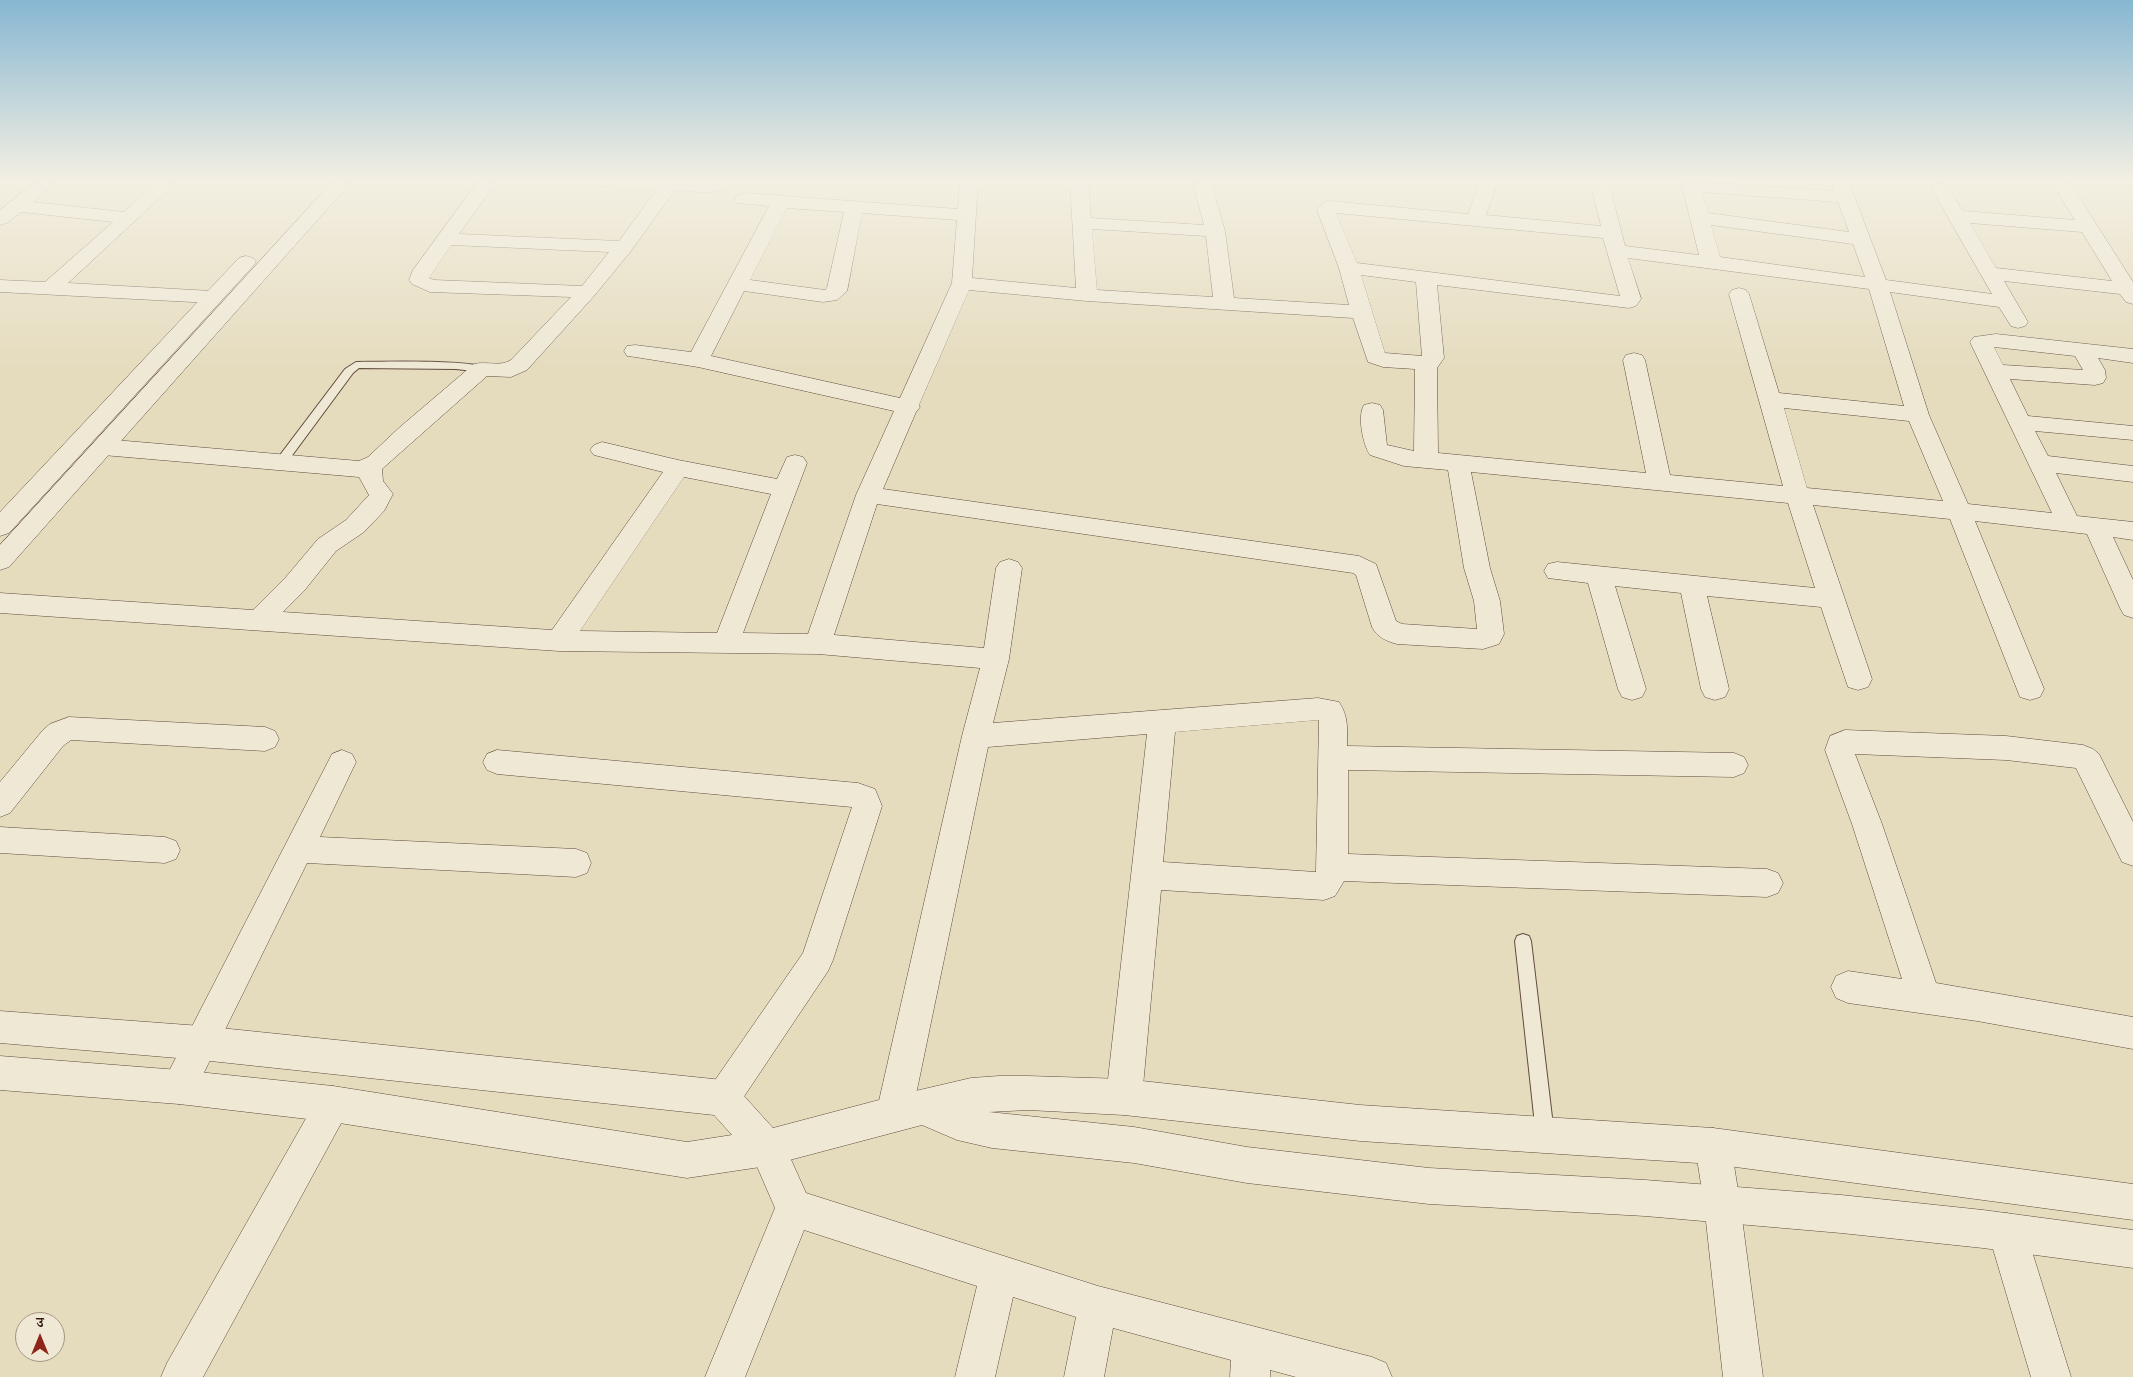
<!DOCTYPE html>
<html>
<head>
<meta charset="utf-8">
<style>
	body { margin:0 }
	#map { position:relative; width:2133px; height:1377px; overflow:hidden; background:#e5dcbe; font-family:"IM FELL DW Pica","Noto Serif Devanagari",serif }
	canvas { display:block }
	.north { position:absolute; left:15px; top:1312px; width:50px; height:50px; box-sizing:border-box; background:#eee8d5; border:1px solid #a39686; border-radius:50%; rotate:0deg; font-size:14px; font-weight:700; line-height:20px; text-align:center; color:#331a10 }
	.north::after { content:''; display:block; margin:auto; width:18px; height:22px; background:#8f2418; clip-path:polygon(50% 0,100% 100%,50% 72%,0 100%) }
</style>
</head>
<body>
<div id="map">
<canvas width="2133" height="1377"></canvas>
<div class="north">उ</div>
</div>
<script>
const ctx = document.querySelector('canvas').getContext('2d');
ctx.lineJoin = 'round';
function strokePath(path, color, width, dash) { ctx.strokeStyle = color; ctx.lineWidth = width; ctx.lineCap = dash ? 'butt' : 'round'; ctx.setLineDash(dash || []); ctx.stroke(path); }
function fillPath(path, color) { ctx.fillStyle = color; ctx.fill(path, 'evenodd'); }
const service = new Path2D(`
	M356,362c20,0 121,-3 131,7l-5,3 -26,-3 -97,-1 -6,5 -68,92h-8l-2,-3 2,-3 68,-90z
	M1523,934l6,2 2,5 23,193 -3,6 -6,3 -6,-3 -3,-6 -21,-193 2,-5z`);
const minor = new Path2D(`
	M38,180h21l-26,22 91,10 35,-32h20l-111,103 144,8 7,2 3,4 -3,4 -7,2 -212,-11v-12l45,2 68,-60 -92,-10 -14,11 -7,2v-15z
	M479,180h19l-39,54 160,7 38,-52 -77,-4 -6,-1 -3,-4h160c-12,18 -38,11 -56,10l-44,61 -37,45 -67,74 -16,7 -24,-1 -105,93 1,12 10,13 -9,17 -20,21 -28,19 -32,40 -21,21 269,18 111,-158 -69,-17 -4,-5 4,-5 8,-3 76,18 99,19 10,-22 8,-2 8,2 4,6 -64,170 65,1 48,-139 38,-84 -196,-44 -63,-10 -8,-1 -3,-5 3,-5 8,-1 56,7 78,-146 -32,-3 -2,-4 2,-4 7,-2 214,16 2,-29h18l-6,98 104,10 -6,-108h18l3,38 113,7 -12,-45h18l15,51 9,67 115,7 -10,-37 -22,-58 6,-7 7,-2 138,13 12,-34h18l-12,35 115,11 -11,-46h18l17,66 74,9 -17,-69 3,-4 6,-1 143,10 -4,-11h18l38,100 106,14 -61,-106 3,-4 6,-1 6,1 17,27 112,9 -25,-40h18l65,102v22l-7,-2 -6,-8 -116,-13 24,41 -3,4 -7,2 -7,-2 -12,-19 -109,-15 39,123 39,89 84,9 -82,-171 4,-5 22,-3 137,15v14l-35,-5 7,12 1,8 -3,5 -8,2 -85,-6 18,37 105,10v14l-98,-9 13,25 85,10v16l-77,-9 21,43 56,6v18l-20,-3 20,43v38l-9,-3 -4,-7 -33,-74 -112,-13 69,168 -4,8 -10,3 -10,-3 -70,-178 -137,-14 59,174 -4,8 -10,3 -10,-3 -27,-80 -114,-11 22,93 -4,8 -10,3 -10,-3 -4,-8 -20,-96 -66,-7 31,103 -4,8 -10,3 -10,-3 -4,-8 -30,-106 -40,-5 -4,-7 4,-7 9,-2 258,26 -27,-85 -317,-31 19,96 10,33 4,33 -5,10 -16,5 -86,-5c-11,-3 -20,-7 -25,-17l-16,-52 -3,-2 -476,-69 -43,131 150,13 12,-80 4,-6 9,-3 9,3 4,6 -13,91 -16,64 325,-25 21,4c10,15 8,27 8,44l387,7 10,4 4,8 -4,8 -10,4 -386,-7v84l419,15 11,4 5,10 -5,10 -11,4 -423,-16 -9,15 -11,4 -163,-10 -19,207 -6,12 -12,6 -12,-6 -6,-12 41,-363 -159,13 -76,367 -6,12 -12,6 -12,-6 -6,-12 86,-378 18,-68 -162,-14 -259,-3 -559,-38v-20l253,17 33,-33 32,-38 28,-19 23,-25 -10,-18 -256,-22 -8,-3 -4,-5 4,-5 8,-3 256,22 9,-4 32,-30 74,-63c12,-3 27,3 37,-4l60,-63 -141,-5 -18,-8 -3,-4 4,-10zM1702,192l136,10 11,30 -141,-19zM787,208l57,4 -17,76 -2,2 -75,-10zM862,213l95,7 -5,63 -52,115 -189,-42 33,-65 79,11 14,-2 10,-9zM1336,213l267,25 17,58 -263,-33zM1970,223l112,9 30,49 -116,-13zM1711,225l142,19 12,33 -145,-20zM1092,229l114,7 7,61 -116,-7zM451,245l158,7 -27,34 -148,-6 -5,-2zM1628,258l241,31 35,117 -125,-13 -30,-99 -3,-4 -7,-2 -7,2 -3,4 54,192 -113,-11 -25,-115 -3,-5 -8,-2 -8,2 -3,5 23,113 -208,-20 -1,-85 7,-10 -7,-73 192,23 7,-2 5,-7zM1361,275l55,7 6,74 -37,-3zM969,290l118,11 266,17 15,44 15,5 32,2 -1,82 -27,-6 -4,-35 -3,-5 -8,-2 -8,2c-7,11 -1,40 6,50l34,11 44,4 16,98 10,33 3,28 -75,-5 -6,-3 -20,-57 -17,-8 -476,-67 33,-77 4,-5 -1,-2zM1994,347l81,9 8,14 -80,-5zM1784,408l125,13 34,80 -136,-13zM684,477l87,17 -54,139 -137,-2zM1319,720l-3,152 -153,-10 12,-130z
	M69,717l196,10 10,4 4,8 -4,8 -10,4 -194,-11 -8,6 -53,67 -10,4v-35l43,-52 7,-6z
	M1845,730l161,6 77,9 10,4 6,5 34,68v44l-11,-4 -46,-94 -70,-8 -151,-6 27,70 54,159 197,34v32l-156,-28 -129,-18 -12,-5 -5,-11 5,-11 12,-5 54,8 -50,-155 -27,-74 5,-14z
	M342,750l10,4 4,8 -36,75 256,12 11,4 4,10 -4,10 -11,4 -269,-14 -116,236 -12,5 -12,-5 -5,-12 5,-12 165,-321z
	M497,750l361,33 17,6 7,17 -49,154 -5,11 -93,139 -12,6 -12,-6 -6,-12 6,-12 92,-133 49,-146 -355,-33 -10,-4 -4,-8 4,-8z
	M0,827l165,10 11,4 4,9 -4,9 -11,4 -165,-10z
	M333,1086l12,6 6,12 -6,12 -142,261h-42l6,-14 154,-271z
	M1713,1128l13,5 5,13 9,57 23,174h-40l-19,-174 -9,-57 5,-13z
	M767,1130l13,5 26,58 292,93 274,71 14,6 6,14h-96l-26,-7v7h-40l1,-17 -118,-32 -9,49h-40l12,-60 -63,-20 -18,80h-40l22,-91 -173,-56 -59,147h-40l70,-169 -26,-60 5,-13z
	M2007,1213l13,6 6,13 45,145h-40l-43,-145 6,-13z`);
const tertiary = new Path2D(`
	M334,180h19l-344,387 -9,3v-25z
	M246,256l7,2 3,4 -3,4 -244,267 -9,3v-24l239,-254z
	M0,1011l201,15 522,54 12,6 38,42 121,-32 77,-18 28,-2h29l96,3 236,26 353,23 420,56v36l-420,-56 -353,-23 -236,-26 -96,-5 -39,2 145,15 113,20 182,21 216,12 196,15 142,15 150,20v38l-150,-20 -142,-15 -196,-17 -216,-12 -182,-21 -113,-20 -142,-15 -35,-8 -35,-15 -155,41 -80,12 -354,-56 -154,-18 -179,-14v-34l179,14 154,16 354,56 45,-7 -18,-20 -513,-55 -201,-17z`);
strokePath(service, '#604a3c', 2);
strokePath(minor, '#604a3c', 1);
strokePath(tertiary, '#604a3c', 1);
fillPath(service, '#eee8d5');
fillPath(minor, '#eee8d5');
fillPath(tertiary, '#eee8d5');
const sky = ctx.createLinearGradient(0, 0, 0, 373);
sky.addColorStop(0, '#87b7d2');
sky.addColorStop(0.48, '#f3efe2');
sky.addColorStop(1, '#f3efe200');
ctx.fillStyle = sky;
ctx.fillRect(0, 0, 2133, 373);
</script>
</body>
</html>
